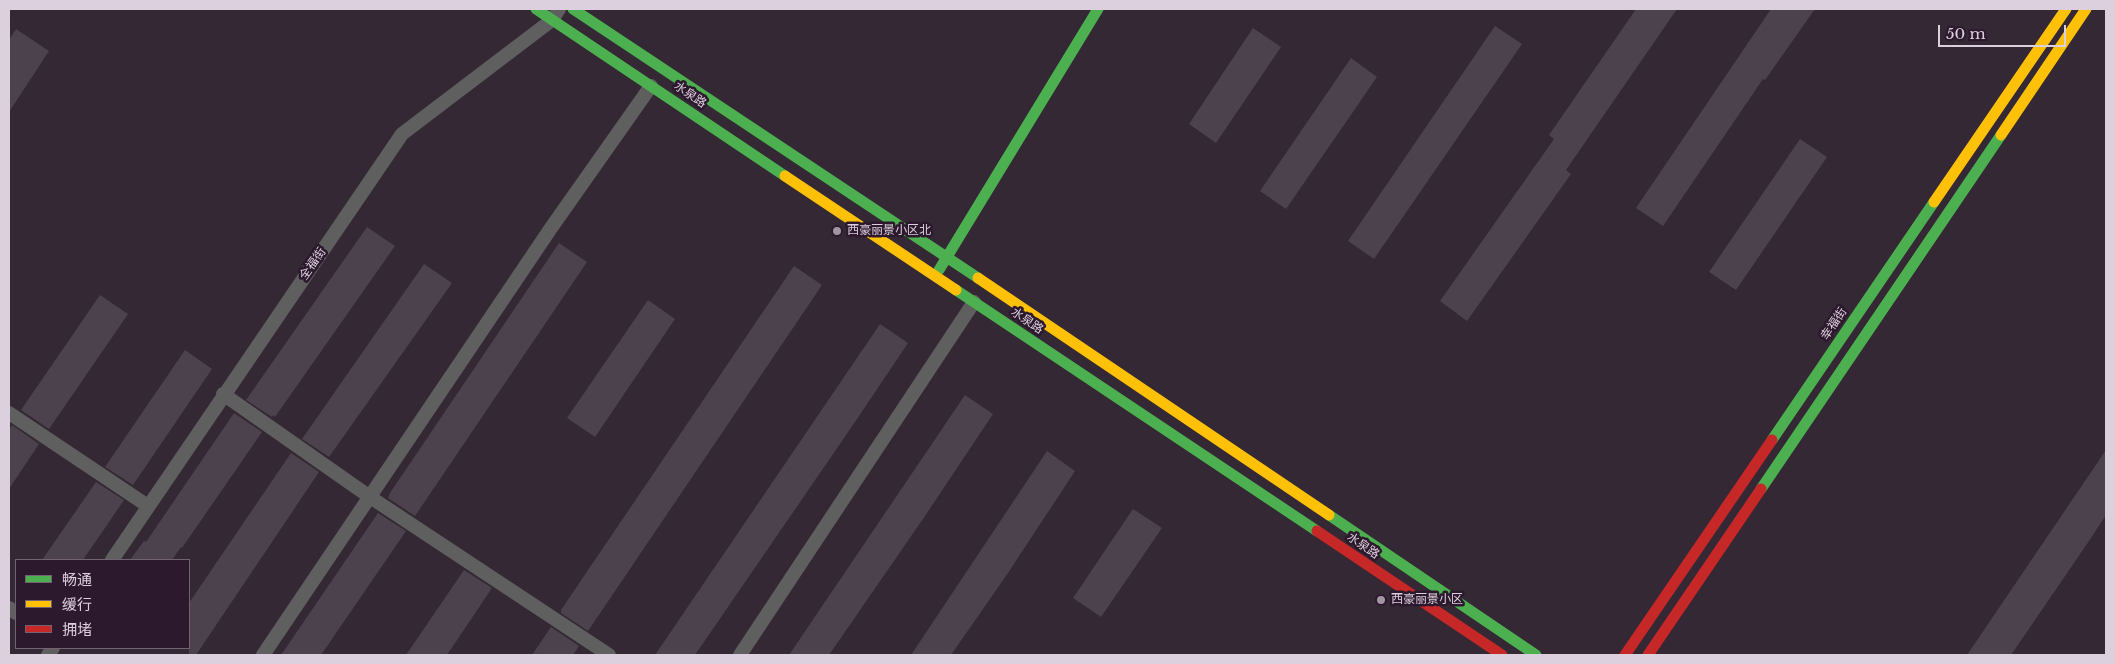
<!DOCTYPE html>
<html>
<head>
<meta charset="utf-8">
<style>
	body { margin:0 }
	#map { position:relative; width:2115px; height:664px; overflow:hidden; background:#332833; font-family:"Libre Baskerville","Noto Sans SC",serif }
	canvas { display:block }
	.frame { position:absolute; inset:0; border:10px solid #ddd0de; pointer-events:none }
	.legend { position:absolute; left:15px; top:559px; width:175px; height:90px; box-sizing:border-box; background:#2d192e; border:1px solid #736274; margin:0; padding:6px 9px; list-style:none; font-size:15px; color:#ddd0de }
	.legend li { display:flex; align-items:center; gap:10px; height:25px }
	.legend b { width:25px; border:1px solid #736274 }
	.scale { position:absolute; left:1938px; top:25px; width:128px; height:22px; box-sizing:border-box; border:2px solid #ddd0de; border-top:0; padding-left:6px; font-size:15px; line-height:18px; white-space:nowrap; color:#ddd0de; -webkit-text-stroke:4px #2d192e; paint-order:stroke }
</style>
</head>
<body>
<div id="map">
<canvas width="2115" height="664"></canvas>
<div class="frame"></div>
<ul class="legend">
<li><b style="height:6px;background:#4caf50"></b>畅通</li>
<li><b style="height:6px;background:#ffc107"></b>缓行</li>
<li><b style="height:6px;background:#c62828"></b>拥堵</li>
</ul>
<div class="scale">50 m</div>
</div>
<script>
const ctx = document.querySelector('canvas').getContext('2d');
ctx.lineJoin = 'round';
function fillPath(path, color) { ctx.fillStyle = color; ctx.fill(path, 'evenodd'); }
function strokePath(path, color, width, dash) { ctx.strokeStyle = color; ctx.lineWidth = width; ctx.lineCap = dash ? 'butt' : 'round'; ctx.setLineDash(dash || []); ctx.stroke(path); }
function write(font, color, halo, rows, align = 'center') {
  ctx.font = font + ' "Libre Baskerville","Noto Sans SC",serif'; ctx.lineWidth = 5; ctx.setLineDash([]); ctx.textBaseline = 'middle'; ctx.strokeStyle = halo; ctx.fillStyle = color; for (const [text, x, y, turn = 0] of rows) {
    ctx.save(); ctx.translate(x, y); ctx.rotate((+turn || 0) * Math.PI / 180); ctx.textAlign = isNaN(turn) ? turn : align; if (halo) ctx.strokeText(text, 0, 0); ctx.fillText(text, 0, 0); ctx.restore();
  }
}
const building = new Path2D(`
	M1636,9h41l-111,161 5,4 -104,147 -27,-20 114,-162 -5,-4z
	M1771,9h44l-50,71 -2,-1 -100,147 -27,-18z
	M1495,26l27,18 -148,215 -26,-18z
	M1253,28l28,19 -65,96 -27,-19z
	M16,29l33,22 -40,61v-72z
	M1351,58l26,19 -91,132 -26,-18z
	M1800,139l27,18 -91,133 -27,-18z
	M367,227l28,19 -120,171 -2,-2 -1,2 -26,-17z
	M559,243l28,19 -172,254 -27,-18 2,-5z
	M424,264l28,19 -123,174 -27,-18z
	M794,266l28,19 -234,346 -27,-18v-3z
	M100,295l28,19 -79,115 -28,-19z
	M648,300l27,19 -80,118 -28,-19z
	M880,324l28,19 -53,79 -160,233h-40z
	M185,350l27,19 -79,116 -28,-18z
	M965,395l28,19 -68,102 -96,139h-40z
	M234,413l28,19 -80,116 -1,-1 -9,13h-42l14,-19 2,1z
	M12,425l27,19 -30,45v-59z
	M2106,450v65l-17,26 -78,114h-44z
	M1047,451l28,20 -67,102 -57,82h-40z
	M291,453l28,19 -123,183h-7v-52z
	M96,482l28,18 -41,60h-41z
	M1133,509l29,19 -61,89 -28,-19z
	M378,513l28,18 -85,124h-40z
	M464,570l28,18 -45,67h-41z
	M551,627l28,19 -6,9h-41z`);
const street = new Path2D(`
	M223,394l147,103 239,158
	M9,413l139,93
	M112,560l290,-426 150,-114 7,-11
	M9,608l7,5
	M48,655l5,-7
	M263,655l288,-427 100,-142
	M740,655l234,-353`);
const fast = new Path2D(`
	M536,9l249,167
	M573,9l405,269
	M939,270l159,-261
	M956,290l361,241
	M1772,440l162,-238
	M1761,489l240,-354
	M1329,515l207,140`);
const slow = new Path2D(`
	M2001,135l85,-126
	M785,176l171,114
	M1934,202l132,-193
	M978,278l351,237`);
const jam = new Path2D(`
	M1317,531l185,124
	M1625,655l147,-215
	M1648,655l113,-166`);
const markers = [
	[837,231,5,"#a295a2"],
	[1381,600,5,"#a295a2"]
];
const streetNames = [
	["水泉路",690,95,34],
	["全福街",313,264,-55],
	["水泉路",1027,321,34],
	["幸福街",1834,324,-56],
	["水泉路",1363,546,34]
];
const poiNames = [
	["西豪丽景小区北",847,231],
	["西豪丽景小区",1391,600]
];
fillPath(building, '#4c424d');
strokePath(street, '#5e5f5e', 14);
strokePath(fast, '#4caf50', 11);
strokePath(slow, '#ffc107', 11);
strokePath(jam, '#c62828', 11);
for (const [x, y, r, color] of markers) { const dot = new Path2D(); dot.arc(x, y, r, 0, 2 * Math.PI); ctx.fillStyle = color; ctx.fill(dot); strokePath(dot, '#2d192e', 2); }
write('12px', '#ddd0de', '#2d192e', streetNames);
write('12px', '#ddd0de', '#2d192e', poiNames, 'left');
</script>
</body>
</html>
